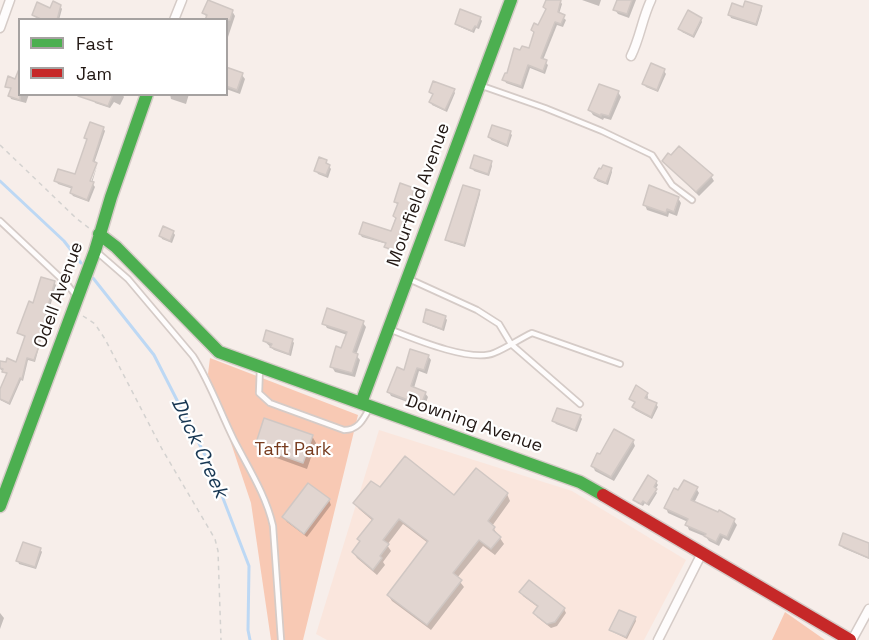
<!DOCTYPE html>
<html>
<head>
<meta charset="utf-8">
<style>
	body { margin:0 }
	#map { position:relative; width:869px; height:640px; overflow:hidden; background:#f7eeea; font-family:"Space Grotesk",sans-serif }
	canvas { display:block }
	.legend { position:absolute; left:18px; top:18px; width:210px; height:78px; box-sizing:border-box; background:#fff; border:2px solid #a6a2a1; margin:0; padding:8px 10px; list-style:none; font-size:18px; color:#211713 }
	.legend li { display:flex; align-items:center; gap:12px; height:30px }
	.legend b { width:30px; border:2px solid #a6a2a1 }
</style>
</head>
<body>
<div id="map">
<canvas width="869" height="640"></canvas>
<ul class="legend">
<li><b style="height:8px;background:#4caf50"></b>Fast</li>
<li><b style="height:8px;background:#c62828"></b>Jam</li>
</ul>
</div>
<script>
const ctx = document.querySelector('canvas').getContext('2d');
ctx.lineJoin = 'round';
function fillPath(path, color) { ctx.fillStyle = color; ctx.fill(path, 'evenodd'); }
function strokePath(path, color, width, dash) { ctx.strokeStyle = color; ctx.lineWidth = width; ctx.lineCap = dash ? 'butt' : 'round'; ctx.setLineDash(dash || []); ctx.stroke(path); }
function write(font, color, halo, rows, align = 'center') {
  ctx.font = font + ' "Space Grotesk",sans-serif'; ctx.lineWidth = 4.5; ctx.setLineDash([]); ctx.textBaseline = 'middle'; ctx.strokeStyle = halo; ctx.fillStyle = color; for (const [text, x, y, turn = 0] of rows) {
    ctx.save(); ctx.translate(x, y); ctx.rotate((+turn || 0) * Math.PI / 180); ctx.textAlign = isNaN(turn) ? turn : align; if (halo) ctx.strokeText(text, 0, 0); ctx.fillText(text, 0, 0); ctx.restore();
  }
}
const built = new Path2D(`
	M379,430l193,61 114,69 -42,80h-317l-11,-6z`);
const green = new Path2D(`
	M210,358l148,57 -55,225h-32l-20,-137 -43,-129z
	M785,612l40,28h-53z`);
const shadow = new Path2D(`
	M546,0l14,1 2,3 -3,10 7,6 -3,7 -6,-2 -14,35 5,5 -3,9 -15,-6 -7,21 -17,-6 -2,-4 17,-27 9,-2 5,-16 -2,-4 6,-3 8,-16 -3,-4z
	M582,0h19l-2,6z
	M617,0h19l-7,18 -11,-4 -3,-4z
	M60,6l2,3 -3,11h-20l-6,-5z
	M761,7l1,3 -5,16 -26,-8 -1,-3z
	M232,11l3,5 -8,24 -1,-20 -19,-2 -3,-5z
	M480,18l2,3 -3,8 -3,-1 -2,5 -16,-7 -1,-3z
	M701,19l1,3 -8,16 -12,-6 -2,-3z
	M226,69l16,6 3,4 -5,15 -14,-5z
	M664,71l2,3 -8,18 -12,-5 -2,-3z
	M9,78l11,16h9l-3,9 -15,-4 -1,-3 2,-6 -5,-4z
	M454,91l1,2 -8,19 -15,-7 -1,-3 3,-6 -4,-4z
	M618,92l3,5 -10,23 -7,-2 -1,2 -10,-5 -3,-5z
	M112,94h10l2,3 -4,8 -6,-3 -4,6 -15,-5 -1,-3z
	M170,94h19l-3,10 -15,-5z
	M103,128l2,3 -19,56 3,1 8,-22 -5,17 3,4 -6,15 -16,-6 -2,-3 2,-4 -15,-5 -2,-3 20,-5 11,-35 -1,-3z
	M510,133l2,2 -4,12 -17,-7 -1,-3z
	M664,161l47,15 3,5 -15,15z
	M326,162l5,7 -3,9 -10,-4 -2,-3z
	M491,163l1,3 -3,10 -15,-5 -2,-3z
	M611,169l1,3 -4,13 -11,-4 -1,-3z
	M413,189l3,10 -8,19 1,2 -11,33 -11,-4v-5l-25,-7 -2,-3 32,-1 6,-28 -3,-3z
	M479,191l1,3 -15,53 -16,-5 -2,-2z
	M678,198l3,5 -4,13 -8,-3 -1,4 -21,-7 -2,-5z
	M173,232l2,3 -3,8 -10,-4 -1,-3z
	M54,283l2,2 -21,77 -7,-2 -5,21 -2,-1 -11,25 -10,-5v-8l8,-17 -8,-6v-7l17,1 9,-25 -7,-5 15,-28z
	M445,317l2,3 -3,11 -18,-7 -2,-3z
	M324,323h39l3,4 -10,28 4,5 -5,17 -20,-5 -3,-5 15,-32 -20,-7z
	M292,340l2,3 -3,13 -17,-6 -10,-9z
	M428,356l3,4 -4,14 -8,-3 -5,17 11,5 3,4 -4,11 -33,-12 -2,-4 16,-20z
	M647,394l1,3 -1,3 9,4 2,3 -6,12 -17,-9 -1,-3 2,-3 -5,-5z
	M580,416l2,3 -5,13 -21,-8 -2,-3z
	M312,436l4,7 -9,26 -47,-17 -4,-6z
	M633,441l2,5 -21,35 -19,-10 -2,-5z
	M476,470l31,24 3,7 -18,25 12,18 -9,11 -12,-9 -26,32 7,9 -33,43 -39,-29 -4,-6 40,-52 -25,-19 -16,21 4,6 -8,11 2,3 -8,10 -20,-17 -4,-6 20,-31 -14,-12 -4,-6 25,-14 74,9z
	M656,482l2,3 -3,5 2,3 -8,13 -4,-3 -2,3 -6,-3 -2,-3z
	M696,488l3,5 -5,10 40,18 3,4 -8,16 -6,-3 -4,8 -10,-5 -3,-4 -17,-7 -2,-5 1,-3 -20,-9 -2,-5 13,-16z
	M329,500l2,5 -24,32 -20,-15 -3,-5z
	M869,544v15l-26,-11 -2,-3z
	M40,549l2,3 -6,17 -17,-5 -1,-3z
	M529,582l35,27 2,4 -9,13 -6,2 -14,-11 -2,-4 4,-5 -16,-12 -2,-4z
	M0,613l4,5 -4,11z
	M635,618l1,3 -9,18 -14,-7 -2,-2z`);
const stream = new Path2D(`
	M0,181l64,60 17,22
	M93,278l61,77 57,112 38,99 -1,64 2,10`);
const building = new Path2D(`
	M208,0l25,10 -3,10h-25l2,-5 -5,-2z
	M546,0h15l-3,12 7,3 -4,9 -6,-2 -14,36 6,2 -4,11 -15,-6 -7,21 -19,-6 3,-7h2l7,-25 6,2 2,-4 7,2 5,-16 -3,-2 3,-7 4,2 8,-16 -3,-2z
	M617,0h15l-5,14 -14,-4z
	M53,1l8,4 -4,15h-14l-11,-5 5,-13 13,6z
	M745,1l17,5 -6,18 -28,-9 4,-12 11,4z
	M460,9l21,8 -4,10 -2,-1 -3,5 -17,-7z
	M688,10l14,8 -9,18 -15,-7z
	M651,63l14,6 -8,21 -15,-6z
	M226,67l17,6 -6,17 -11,-4z
	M19,69h1v31l-12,-4 3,-8 -6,-1 3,-11 7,3z
	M433,81l22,8 -10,21 -16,-8 4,-8 -4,-2z
	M599,84l20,7 -10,25 -8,-2v2l-13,-6z
	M79,94h34l-5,12 -30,-10z
	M90,122l14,5 -11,34 4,2 -7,18 4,1 -7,18 -17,-7 2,-6 -18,-6 4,-12 17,5 12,-35 -3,-1z
	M492,125l19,6 -4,14 -19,-8z
	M679,146l34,29 -17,17 -34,-31 6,-8 3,2z
	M474,155l18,6 -4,13 -18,-6z
	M319,157l8,3 -1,3 4,2 -4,10 -12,-4z
	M603,165l9,3 -6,15 -12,-5 5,-10 2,1z
	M400,183l14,5 -1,6 3,1 -9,20 2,1 -13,35 -12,-4 2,-4 -27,-9 4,-12 28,9 5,-13 -3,-2 5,-13 -4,-1z
	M463,185l17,5 -16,55 -19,-5z
	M649,185l30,12 -5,15 -7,-3 -1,4 -23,-8z
	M163,226l11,5 -4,10 -11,-5z
	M41,277l14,4 -18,64 2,1 -5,14 -7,-2 -5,21 -2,-1 -11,25 -9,-4v-10l7,-16 -5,-1 1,-3 -3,-1v-7l6,1 1,-4 9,4 9,-26 -8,-3 12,-32 4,2z
	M327,308l37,13 -11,31 5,2 -6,19 -22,-6 6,-21 5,2 6,-16 -25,-8z
	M426,309l20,7 -4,13 -19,-7z
	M266,330l27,9 -4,15 -19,-7 2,-3 -9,-3z
	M410,349l19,6 -5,15 -7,-2 -6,18 15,6 -5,13 -34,-13 10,-25 7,3z
	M636,385l12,8 -3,5 12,5 -6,14 -19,-10 3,-5 -6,-3z
	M557,408l24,7 -6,15 -23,-9z
	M264,418l49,17 -10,28 -48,-17z
	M614,429l20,11 -23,37 -20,-11 6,-13 3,1z
	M405,456l49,39 22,-27 32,25 -20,28 7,6 -2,3 8,7 -10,12 -12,-9 -26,33 9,7 -35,45 -40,-30 41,-54 -29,-22 -16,21 6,4 -9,12 2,2 -9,12 -21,-18 8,-11 -3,-2 16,-20 -20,-16 18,-22 9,6z
	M648,475l9,6 -3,6 3,2 -10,15 -4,-3 -2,3 -8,-4z
	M684,480l14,7 -7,13 27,12 1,-2 16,9 -8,18 -7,-3 -4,8 -12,-6 2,-2 -21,-9 3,-6 -24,-11 10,-20 4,2z
	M308,483l22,16 -26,35 -22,-17z
	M843,533l26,10v15l-30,-13z
	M23,542l18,6 -6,19 -19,-6z
	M529,580l36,28 -10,14 -8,2 -14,-11 5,-7 -19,-14z
	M619,610l17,7 -10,20 -17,-7z`);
const path = new Path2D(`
	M0,145l77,74 12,9
	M83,316l12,8 10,15 57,110 53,90 3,12 3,89`);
const lane = new Path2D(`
	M482,86l63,22 57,23 50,24 20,30 20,15
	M0,221l67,63 10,13
	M97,252l31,27 65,77c17,26 27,56 41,84 15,29 32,55 39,86l8,114
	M409,279l68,31 22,14 12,20 69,60
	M389,329c23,9 82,34 105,24 13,-5 25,-14 38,-20l88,31
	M260,367l-1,26 11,10 74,27c14,0 19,-10 25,-21`);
const street = new Path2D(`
	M174,20l8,-20
	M0,28l10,-28
	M631,56c9,-18 11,-37 20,-56
	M658,640l44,-87
	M852,640l17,-31`);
const fast = new Path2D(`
	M99,234l17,13 103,105 361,130 23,13
	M361,403l150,-403
	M0,506l95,-255 16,-54 36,-103`);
const jam = new Path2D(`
	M603,495l247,145`);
const streetNames = [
	["Mourfield Avenue",419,195,-70],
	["Odell Avenue",59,295,-70],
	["Downing Avenue",474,424,19]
];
const parkNames = [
	["Taft Park",293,450]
];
const waterNames = [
	["Duck Creek",199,448,65]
];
fillPath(built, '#fae6dd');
fillPath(green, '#f8c9b4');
fillPath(shadow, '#0003');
strokePath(stream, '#bdd8f4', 3);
fillPath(building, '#e1d5d0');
strokePath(building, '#d0c7c3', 1.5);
strokePath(lane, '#d5cbc7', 8);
strokePath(street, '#d5cbc7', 11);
strokePath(fast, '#d5cbc7', 15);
strokePath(jam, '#d5cbc7', 15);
strokePath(path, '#d4d2d0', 1.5, [4.5, 4.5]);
strokePath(lane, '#fefcfc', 4.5);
strokePath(street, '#fefcfc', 8);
strokePath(fast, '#4caf50', 12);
strokePath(jam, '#c62828', 12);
write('18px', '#211713', '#fff', streetNames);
write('18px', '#773b1e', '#fff', parkNames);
write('italic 20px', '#183753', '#fff', waterNames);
</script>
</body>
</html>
